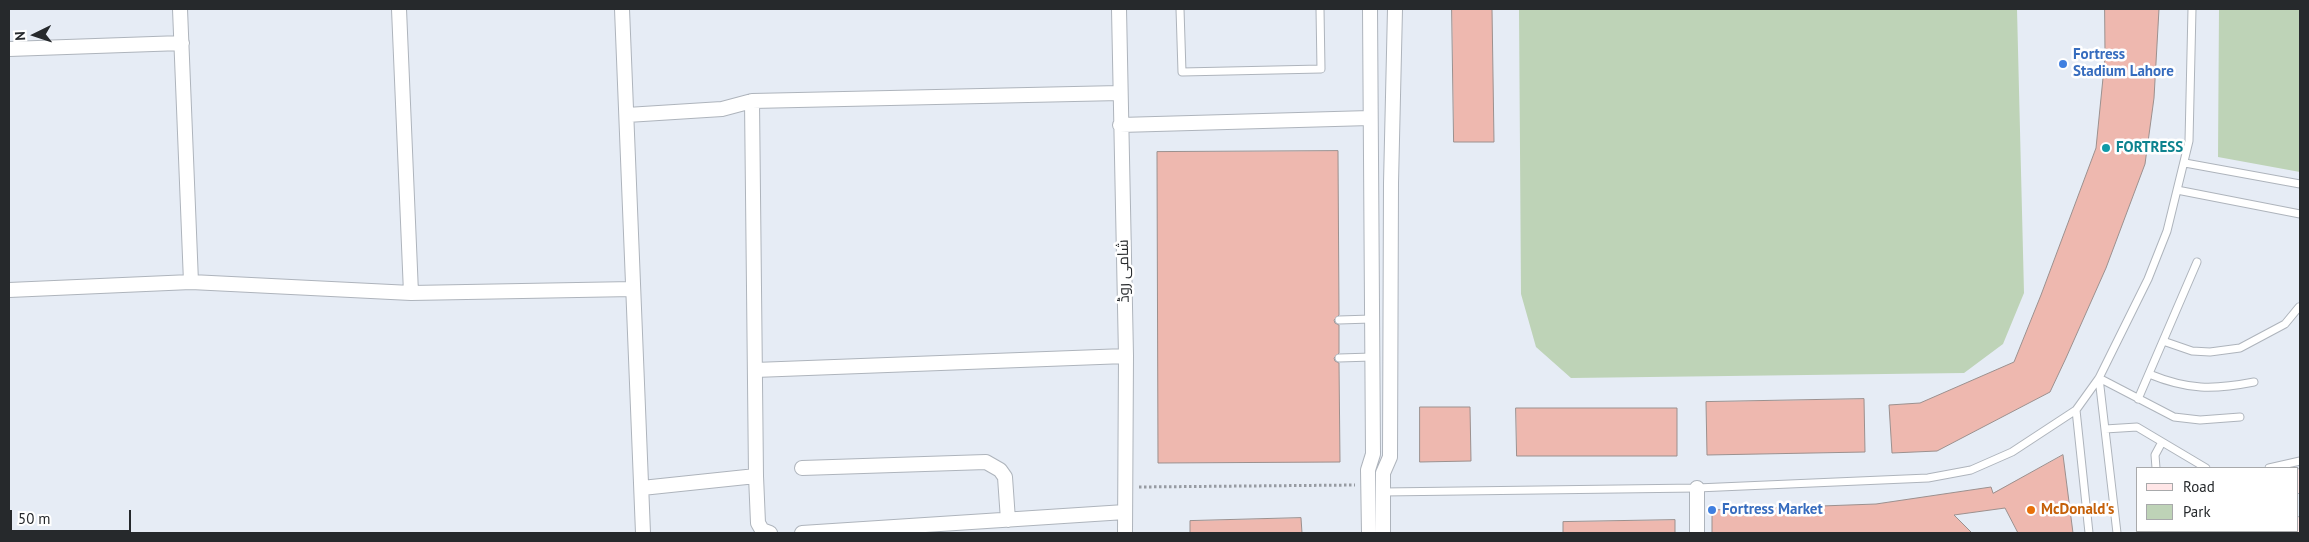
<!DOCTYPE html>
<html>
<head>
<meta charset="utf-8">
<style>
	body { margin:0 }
	#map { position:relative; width:2309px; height:542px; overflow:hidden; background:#e6ecf5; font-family:"PT Sans",sans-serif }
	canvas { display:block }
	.frame { position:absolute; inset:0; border:10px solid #26292c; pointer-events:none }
	.legend { position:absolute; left:2136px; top:467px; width:162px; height:65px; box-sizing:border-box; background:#fff; border:1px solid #a8a9ab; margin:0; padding:6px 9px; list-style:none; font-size:15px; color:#26292c }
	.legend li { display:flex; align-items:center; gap:10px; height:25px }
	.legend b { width:25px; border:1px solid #a8a9ab }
	.north { position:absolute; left:10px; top:10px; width:50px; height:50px; -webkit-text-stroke:4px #fff; paint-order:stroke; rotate:266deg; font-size:14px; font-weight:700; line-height:20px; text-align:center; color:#26292c }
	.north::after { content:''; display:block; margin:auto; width:18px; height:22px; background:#26292c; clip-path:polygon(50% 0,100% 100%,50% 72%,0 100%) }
	.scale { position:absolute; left:10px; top:510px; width:121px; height:22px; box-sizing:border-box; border:2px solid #26292c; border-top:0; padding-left:6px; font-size:15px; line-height:18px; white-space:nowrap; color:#26292c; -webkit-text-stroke:4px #fff; paint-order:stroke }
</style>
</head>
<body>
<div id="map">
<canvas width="2309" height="542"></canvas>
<div class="frame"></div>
<ul class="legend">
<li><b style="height:6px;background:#ffe6e7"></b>Road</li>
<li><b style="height:14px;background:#bed3b7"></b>Park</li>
</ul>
<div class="north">N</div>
<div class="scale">50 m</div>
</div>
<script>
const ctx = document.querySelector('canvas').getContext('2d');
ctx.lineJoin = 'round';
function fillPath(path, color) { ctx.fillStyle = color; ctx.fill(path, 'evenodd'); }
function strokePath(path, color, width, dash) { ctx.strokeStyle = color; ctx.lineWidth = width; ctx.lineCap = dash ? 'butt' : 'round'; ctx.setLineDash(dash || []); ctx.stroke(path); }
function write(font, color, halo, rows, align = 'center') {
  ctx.font = font + ' "PT Sans",Cairo,sans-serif'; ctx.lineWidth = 5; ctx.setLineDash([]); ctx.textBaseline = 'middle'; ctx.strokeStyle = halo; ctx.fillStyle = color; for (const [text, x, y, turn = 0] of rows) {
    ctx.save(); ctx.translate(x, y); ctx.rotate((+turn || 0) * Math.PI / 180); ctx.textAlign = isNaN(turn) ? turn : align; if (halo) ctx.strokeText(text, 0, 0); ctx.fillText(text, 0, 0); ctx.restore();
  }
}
const green = new Path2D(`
	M1519,9h498l7,284 -21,51 -39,29 -393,5 -35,-31 -15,-53z
	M2219,9h81v163l-82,-15z`);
const building = new Path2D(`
	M1452,9h40l2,133h-40z
	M2105,9h54l-5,89 -9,66 -39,104 -40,90 -16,34 -113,59 -45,2 -3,-48 31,-2 94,-41 27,-67 55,-147 9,-90z
	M1338,151l1,164 -5,5 1,3 4,2v28l-5,5 1,3 4,2 1,99 -182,1 -1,-311z
	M1864,399l1,53 -158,3 -1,-53z
	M1420,407h50l1,54 -51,1z
	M1516,408h161v48h-160z
	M2063,455l10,78h-55l-13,-25 -51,7 18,18h-260v-23l164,-6 115,-17 2,6z
	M1301,518l1,15h-112v-12z
	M1675,520v13h-112v-11z`);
const path = new Path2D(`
	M1139,487l216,-2`);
const service = new Path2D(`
	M1180,9l2,63 139,-3 -1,-60
	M2185,163l115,21
	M2177,190l123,24
	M1339,320l32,-1
	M2163,341l29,10 18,1 30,-4 45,-24 14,-17
	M1339,358l33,-1
	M2149,374c39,16 64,16 105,8
	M2099,378l18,155
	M2099,378l75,39 26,3 40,-3
	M2138,399l59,-137
	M2076,410l13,123
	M2105,429l32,-2 69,41
	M2156,468l-1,-13 7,-13
	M2269,468l31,-7
	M1383,492l314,-4 231,-10 43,-8 41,-18 64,-42 23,-32 49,-99 19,-48 22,-90 3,-132
	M2225,533l2,-2`);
const minor = new Path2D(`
	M180,9l11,273
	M399,9l12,284
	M622,9l21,524
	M1119,9l7,347 -1,177
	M9,49l173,-6
	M627,115l95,-6 30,-8
	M1120,125l250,-7
	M9,290l182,-8 220,11 222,-4
	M755,370l371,-14
	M802,468l184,-6 14,8 5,7 3,43
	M756,476l-4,-375 368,-8
	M642,488l114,-12 2,47 4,7 8,3
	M1697,488v45
	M802,533l323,-21
	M1369,533l-1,-63 5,-16 -3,-445
	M1383,533v-60l7,-16 1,-274 4,-174`);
const secondary = new Path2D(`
	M2298,483l2,-4
	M2298,530l2,-3
	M2259,533l2,-2`);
const markers = [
	[2063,64,5,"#3f7fe0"],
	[2106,148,5,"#0f9aa8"],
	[1712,510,5,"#3f7fe0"],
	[2031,510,5,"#e8710a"]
];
const shopNames = [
	["Fortress",2073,55],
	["Stadium Lahore",2073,72],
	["Fortress Market",1722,510]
];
const cultureNames = [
	["FORTRESS",2116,148]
];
const streetNames = [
	["شامی روڈ",1124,271,-91]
];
const foodNames = [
	["McDonald's",2041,510]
];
fillPath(green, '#bed3b7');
fillPath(building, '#eeb8af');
strokePath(building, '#9b908e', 1);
strokePath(service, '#aeb4bc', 9);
strokePath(minor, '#aeb4bc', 16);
strokePath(secondary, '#aeb4bc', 22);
strokePath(path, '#979ba2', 3, [2.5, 2.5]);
strokePath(service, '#fff', 7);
strokePath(minor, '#fff', 14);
strokePath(secondary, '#ffe6e7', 20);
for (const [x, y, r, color] of markers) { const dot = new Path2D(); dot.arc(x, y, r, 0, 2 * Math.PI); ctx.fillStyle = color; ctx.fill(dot); strokePath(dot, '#fff', 2); }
write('bold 15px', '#366cbe', '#fff', shopNames, 'left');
write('bold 15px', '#0d838f', '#fff', cultureNames, 'left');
write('15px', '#26292c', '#fff', streetNames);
write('bold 15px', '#c56008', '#fff', foodNames, 'left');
</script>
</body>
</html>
